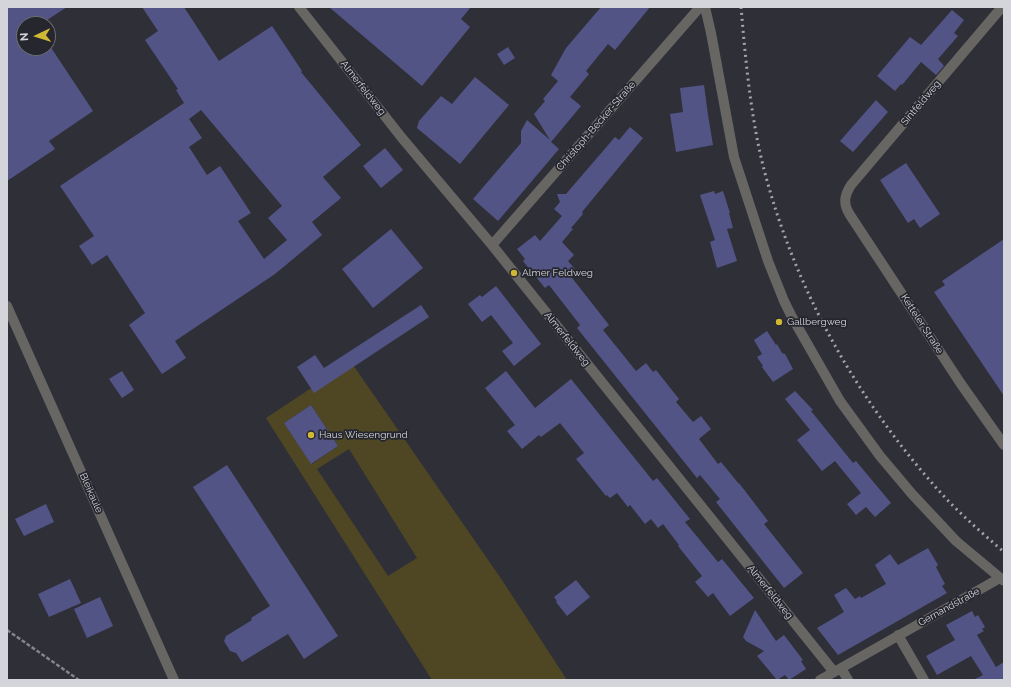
<!DOCTYPE html>
<html>
<head>
<meta charset="utf-8">
<style>
	body { margin:0 }
	#map { position:relative; width:1011px; height:687px; overflow:hidden; background:#2f2f38; font-family:Raleway,sans-serif }
	canvas { display:block }
	.frame { position:absolute; inset:0; border:8px solid #d4d5da; pointer-events:none }
	.north { position:absolute; left:16px; top:16px; width:40px; height:40px; box-sizing:border-box; background:#25262e; border:1px solid #6b6c73; border-radius:50%; rotate:266deg; font-size:11px; font-weight:700; line-height:16px; text-align:center; color:#d4d5da }
	.north::after { content:''; display:block; margin:auto; width:14px; height:18px; background:#d1b736; clip-path:polygon(50% 0,100% 100%,50% 72%,0 100%) }
</style>
</head>
<body>
<div id="map">
<canvas width="1011" height="687"></canvas>
<div class="frame"></div>
<div class="north">N</div>
</div>
<script>
const ctx = document.querySelector('canvas').getContext('2d');
ctx.lineJoin = 'round';
function fillPath(path, color) { ctx.fillStyle = color; ctx.fill(path, 'evenodd'); }
function strokePath(path, color, width, dash) { ctx.strokeStyle = color; ctx.lineWidth = width; ctx.lineCap = dash ? 'butt' : 'round'; ctx.setLineDash(dash || []); ctx.stroke(path); }
function write(font, color, halo, rows, align = 'center') {
  ctx.font = font + ' Raleway,sans-serif'; ctx.lineWidth = 3.5; ctx.setLineDash([]); ctx.textBaseline = 'middle'; ctx.strokeStyle = halo; ctx.fillStyle = color; for (const [text, x, y, turn = 0] of rows) {
    ctx.save(); ctx.translate(x, y); ctx.rotate((+turn || 0) * Math.PI / 180); ctx.textAlign = isNaN(turn) ? turn : align; if (halo) ctx.strokeText(text, 0, 0); ctx.fillText(text, 0, 0); ctx.restore();
  }
}
const green = new Path2D(`
	M351,362l151,218 65,100h-135l-166,-262zM311,405l27,41 -26,18 -28,-41zM349,449l68,109 -29,18 -71,-107z`);
const building = new Path2D(`
	M7,7h60l-26,17h-17v24h24v-5l45,68 -44,30 6,8 -48,32z
	M142,7h42l35,54 53,-35 30,45 -1,1 60,73 -38,32 18,21 -29,24 10,13 -47,39 -100,67 11,17 -24,16 -33,-49 16,-12 -38,-58 -15,10 -13,-19 15,-10 -34,-50 124,-83 -8,-13 2,-1 -33,-49 13,-9zM201,110l81,96 -14,12 19,22 -23,19 -26,-38 13,-8 -31,-47 -13,9 -18,-28 13,-9 -13,-19z
	M329,7h142l-10,12 9,8 -48,59z
	M601,7h49l-35,43 -7,-6 -22,27 3,3 -19,23 11,9 -30,36 8,7 -61,72 -25,-22 48,-56v-12l6,-11 23,20 -16,-26 11,-13 -2,-2 15,-18 -7,-6 15,-27z
	M952,10l12,10 -10,13 4,3 -20,23 6,7 -8,9 -15,-13 -19,23 -1,-1 -6,7 -18,-15 33,-39 11,8z
	M508,47l7,11 -11,7 -7,-11z
	M475,77l34,28 -49,59 -43,-36 2,-7 22,-25 11,8z
	M704,85l4,30 5,30 -37,7 -6,-38 13,-2 -3,-24z
	M876,100l12,12 -35,40 -13,-11z
	M630,127l13,11 -61,74 1,2 -12,14 2,1 -11,13 12,13 -6,6 7,8 -6,5 40,51 -6,5 33,41 10,-8 7,9 3,-2 23,29 -3,3 17,20 8,-6 10,13 -12,10 19,25 3,-2 18,22v-1l29,38 -4,3 39,49 -19,15 -68,-86 4,-3 -20,-24 -3,3 -120,-150 3,-3 -31,-40 -4,3 -22,-27 2,-2 -8,-10 18,-14 5,6 22,-25 -8,-7 6,-7 -3,-8h9l49,-57 4,3z
	M385,148l18,22 -22,18 -18,-22z
	M906,163l34,51 -20,14 -6,-9 -6,4 -28,-43z
	M714,191l1,3 8,-3 7,22h-1l4,15 -6,1 10,32 -20,7 -7,-26 5,-2 -15,-45z
	M391,229l32,39 -50,40 -31,-39z
	M1004,239v157l-70,-104 11,-7 -3,-4z
	M496,286l45,58 -27,22 -12,-15 11,-8 -22,-28 -9,7 -14,-18 12,-9 2,2z
	M421,305l8,12 -115,76 -17,-26 18,-12 9,13z
	M767,331l9,14 1,-1 5,9 3,1 8,15 -20,13 -11,-15 1,-1 -6,-9 5,-3 -8,-14z
	M122,371l12,19 -12,8 -13,-19z
	M506,371l29,37 36,-29 82,102 4,-3 33,41 -5,3 33,40 4,-3 32,39 -24,18 -17,-23 -5,4 -13,-15 7,-6 -24,-30 1,-1 -16,-21 -5,4 -7,-9 -6,5 -15,-19 -2,2 -11,-14 -7,5 -3,-3 -1,1 -30,-37 8,-6 -24,-30 -19,14 -2,-2 -17,14 -15,-18 8,-6 -30,-37z
	M795,391l18,19 -2,1 42,52 3,-2 35,42 -16,14 -9,-10 -10,8 -9,-11 14,-11 -26,-32 -13,10 -25,-31 13,-10 -25,-31z
	M311,405l27,41 -27,18 -27,-41z
	M227,465l111,171 -34,23 -16,-25 -46,28 -6,-9 -6,-2 -6,-10 2,-5 26,-16 -1,-2 19,-12 -77,-119z
	M46,504l8,18 -30,14 -9,-17z
	M928,548l10,17 -2,2 9,17 -3,2 5,7 -109,62 -21,-27 27,-16 -10,-17 12,-7 9,11 5,-3 1,2 25,-14 -11,-19 15,-11 8,11z
	M70,579l11,24 -32,14 -11,-23z
	M576,580l14,17 -23,19 -11,-14 1,-1 -3,-4z
	M100,597l13,29 -26,12 -13,-29z
	M755,610l21,31 8,-6 19,25 -2,1 5,8 -17,11 -4,-5 -8,5 -20,-24 7,-5 -18,-10 -3,-4z
	M972,611l3,6 3,-2 7,12 -3,2 2,2 -7,4 19,32 8,-5v18h-31l10,-5 -12,-19 -34,19 -11,-19 29,-16 -9,-15z`);
const path = new Path2D(`
	M7,630l72,50`);
const minor = new Path2D(`
	M299,7l103,131 90,107 342,427
	M705,7l6,26 23,124 34,104 16,40 8,16 48,84 40,55 32,38 44,47 48,40
	M1002,7l-151,178c-7,11 -8,19 -1,30l111,169 43,61
	M492,245l208,-238
	M7,306l167,374
	M898,635l26,45
	M841,668l7,12
	M820,680l180,-102`);
const rail = new Path2D(`
	M741,7c5,57 10,115 25,170 32,118 93,225 174,315 20,22 42,41 64,60`);
const markers = [
	[514,273,4,"#d1b736"],
	[779,322,4,"#d1b736"],
	[311,435,4,"#d1b736"]
];
const streetNames = [
	["Almerfeldweg",363,88,52],
	["Sintfeldweg",921,103,-50],
	["Christoph-Becker-Straße",596,126,-49],
	["Ketteler Straße",922,324,57],
	["Almerfeldweg",567,339,51],
	["Bleikaule",91,493,66],
	["Almerfeldweg",770,592,51],
	["Gernandstraße",949,607,-29]
];
const poiNames = [
	["Almer Feldweg",522,273],
	["Gallbergweg",787,322],
	["Haus Wiesengrund",319,435]
];
fillPath(green, '#4f4724');
fillPath(building, '#535486');
strokePath(path, '#84858c', 2.5, [4, 2]);
strokePath(minor, '#676662', 10);
strokePath(rail, '#a4a5ab', 3, [2, 4]);
for (const [x, y, r, color] of markers) { const dot = new Path2D(); dot.arc(x, y, r, 0, 2 * Math.PI); ctx.fillStyle = color; ctx.fill(dot); strokePath(dot, '#25262e', 1.5); }
write('10px', '#d4d5da', '#25262e', streetNames);
write('10px', '#d4d5da', '#25262e', poiNames, 'left');
</script>
</body>
</html>
